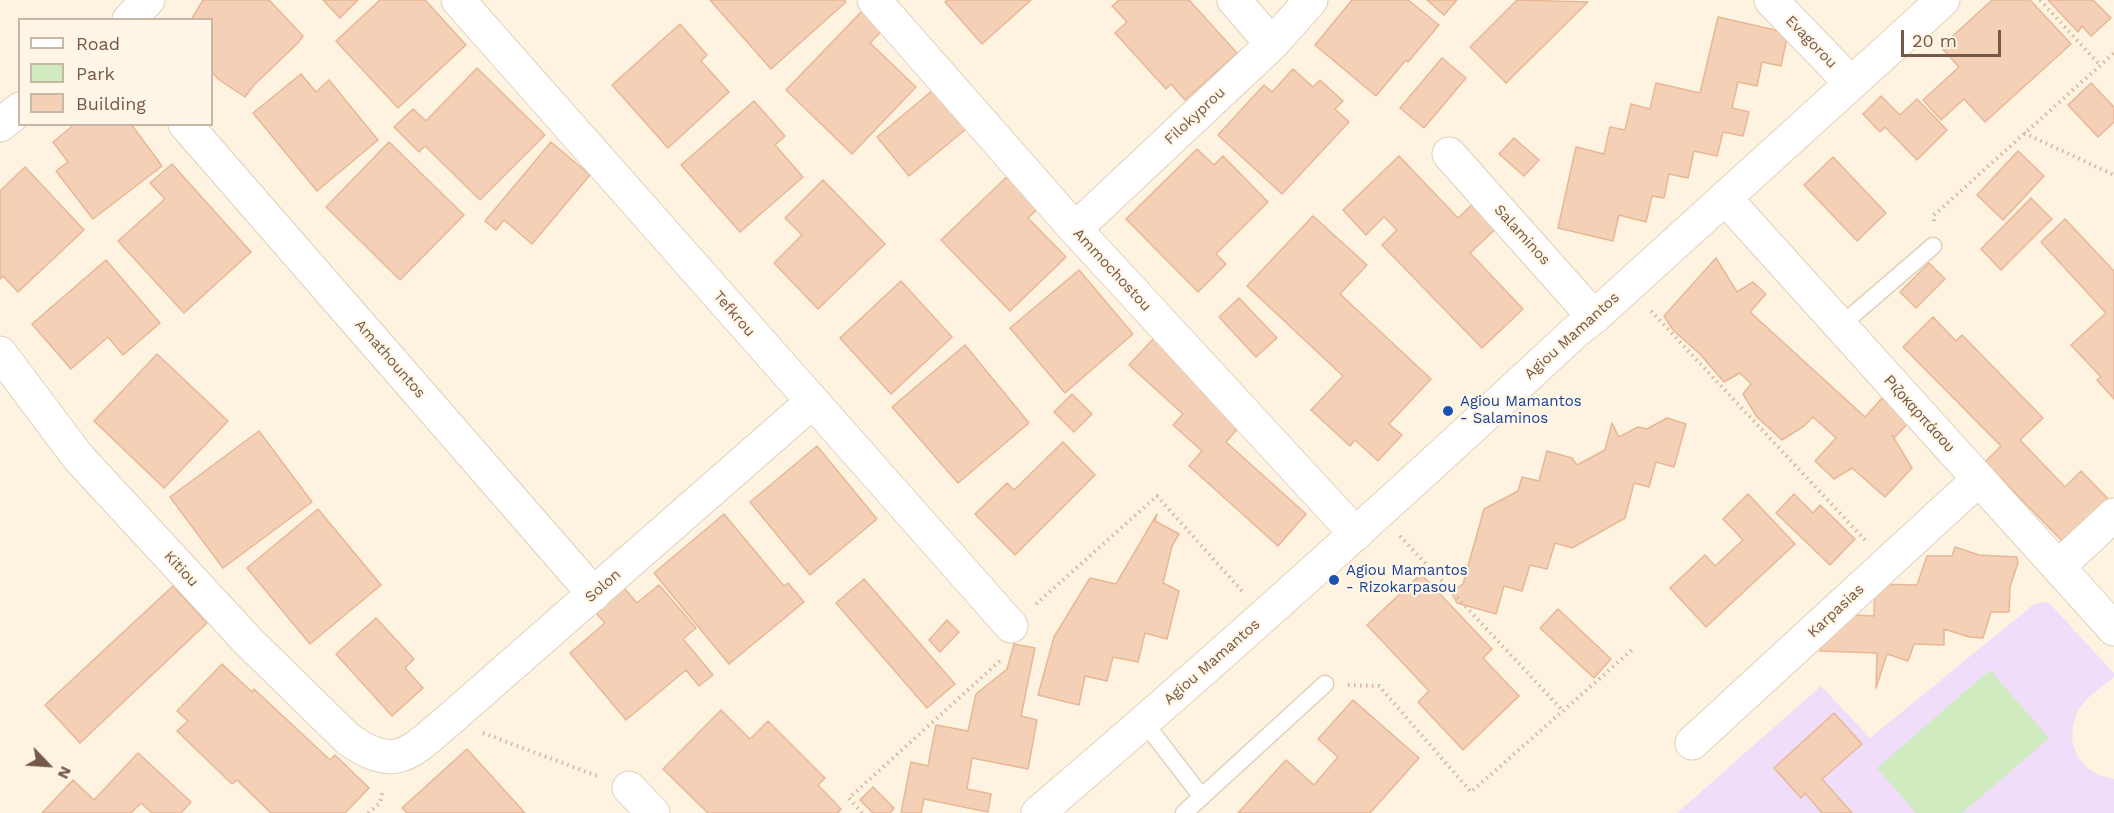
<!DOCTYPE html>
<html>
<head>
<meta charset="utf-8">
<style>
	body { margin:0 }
	#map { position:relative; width:2114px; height:813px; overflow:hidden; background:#fdf3e0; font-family:"Work Sans",sans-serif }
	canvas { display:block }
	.legend { position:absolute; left:18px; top:18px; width:195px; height:108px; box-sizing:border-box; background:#fff6e7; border:2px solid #c8b7a7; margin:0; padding:8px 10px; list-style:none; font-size:18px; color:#755847 }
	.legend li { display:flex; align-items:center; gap:12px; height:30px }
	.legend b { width:30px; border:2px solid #c8b7a7 }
	.north { position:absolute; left:18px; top:735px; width:60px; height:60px; -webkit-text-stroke:4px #fff6e7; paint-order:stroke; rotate:115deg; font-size:16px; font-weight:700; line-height:24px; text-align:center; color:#755847 }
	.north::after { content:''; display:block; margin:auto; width:21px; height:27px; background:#755847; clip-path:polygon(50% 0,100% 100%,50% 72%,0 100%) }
	.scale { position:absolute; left:1901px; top:30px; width:100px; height:27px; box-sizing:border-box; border:3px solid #755847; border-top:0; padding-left:8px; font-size:18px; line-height:21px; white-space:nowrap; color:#755847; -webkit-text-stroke:4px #fff6e7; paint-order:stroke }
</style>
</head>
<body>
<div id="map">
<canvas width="2114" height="813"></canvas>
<ul class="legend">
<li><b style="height:8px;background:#fff"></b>Road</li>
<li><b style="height:16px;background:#cfebbf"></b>Park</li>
<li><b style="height:16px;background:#f4d0b7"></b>Building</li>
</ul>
<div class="north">N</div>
<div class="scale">20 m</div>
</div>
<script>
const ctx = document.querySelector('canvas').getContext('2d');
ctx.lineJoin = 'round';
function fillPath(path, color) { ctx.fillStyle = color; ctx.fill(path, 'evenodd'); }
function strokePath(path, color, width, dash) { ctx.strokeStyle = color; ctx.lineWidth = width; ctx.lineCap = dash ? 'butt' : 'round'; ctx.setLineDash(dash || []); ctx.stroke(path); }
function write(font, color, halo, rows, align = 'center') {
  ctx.font = font + ' "Work Sans",sans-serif'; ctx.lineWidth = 4.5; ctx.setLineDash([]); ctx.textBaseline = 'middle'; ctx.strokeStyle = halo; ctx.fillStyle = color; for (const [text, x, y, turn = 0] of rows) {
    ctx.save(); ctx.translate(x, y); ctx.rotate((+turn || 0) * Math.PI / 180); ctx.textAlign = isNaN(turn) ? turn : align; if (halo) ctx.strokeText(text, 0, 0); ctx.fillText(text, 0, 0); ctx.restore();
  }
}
const education = new Path2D(`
	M2041,602l8,1 65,70v4l-26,21 -10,12 -5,15 -1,15 5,15 9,12 14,9 14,3v34h-437l144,-127 49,52 163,-133z`);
const green = new Path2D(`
	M1990,670l59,68 -87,75h-46l-39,-45z`);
const building = new Path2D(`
	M203,0h66l34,36 -5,7 -44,42 -9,12 -27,-18 -6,-7v-52h-21z
	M323,0h35l-18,18z
	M380,0h45l41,45 -68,63 -62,-67z
	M710,0h134l2,2 -75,67z
	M947,0h84l-49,44 -37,-42z
	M1119,0h70l48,53 -52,47 -14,-16 -5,5 -51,-56 12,-11 -15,-16z
	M1352,0h56l31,25 -31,37 -2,-2 -30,36 -61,-51z
	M1427,0h30l-13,15z
	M1517,0l71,2 -82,81 -36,-36z
	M1992,0h38l41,44 -86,78 -21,-23 -23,21 -18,-20 36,-33 -18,-20z
	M2048,0h45l18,18 -20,18 -9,-10 -4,6z
	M864,9l20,20 -14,14 46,44 -64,67 -66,-64z
	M1718,17l70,16 -7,33 -19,-4 -5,24 -19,-4 -6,26 17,4 -6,24 -20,-4 -6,24 -23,-5 -6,27 -19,-4 -5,24 -12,-2 -6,26 -27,-7 -6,26 -55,-13 18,-81 28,7 6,-27 15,3 6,-26 19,5 6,-26 44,10z
	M680,24l27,31 -6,6 28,31 -61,56 -56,-63z
	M1442,58l24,20 -42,50 -24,-20z
	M477,68l68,67 -65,65 -55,-54 -6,6 -25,-25 19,-18 13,12z
	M1293,69l20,18 7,-7 23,21 -8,8 14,13 -67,72 -64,-59 46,-50 8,7z
	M301,74l15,18 13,-12 49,60 -61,51 -64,-78z
	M2091,83l23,24v15l-16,15 -30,-32z
	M933,90l33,39 -57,47 -32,-39z
	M1881,96l19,19 17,-16 30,31 -30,30 -32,-33 -5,5 -17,-18z
	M754,101l31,35 -10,9 28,32 -63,55 -59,-67z
	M75,124h56l31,42 -69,53 -37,-48 12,-9 -15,-20z
	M1514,138l25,22 -15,16 -25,-22z
	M389,142l75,73 -64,65 -74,-73z
	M551,142l39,33 -58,69 -28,-24 -8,10 -11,-9z
	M1197,149l17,16 9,-9 45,46 -52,52 10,10 -28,28 -72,-73z
	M2018,151l26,25 -41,44 -26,-25z
	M1399,156l59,62 20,-19 24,24 -32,30 53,56 -41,39 -100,-103 15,-15 -13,-13 -18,18 -23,-25z
	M1833,157l53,56 -29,28 -53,-56z
	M172,164l79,88 -67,61 -66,-72 47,-42 -15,-16z
	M25,167l59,63 -66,62 -15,-16 -3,3v-88z
	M1015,169l31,32 -18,17 38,39 -56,54 -69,-71z
	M823,180l62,64 -67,65 -44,-46 28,-28 -17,-17z
	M2031,198l21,21 -51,51 -20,-21z
	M1313,216l54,49 -27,29 91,85 -42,45 13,11 -24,26 -23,-21 -5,6 -39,-36 32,-34 -96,-90z
	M2065,219l49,52v128l-17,-19 4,-3 -30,-32 35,-32 -65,-71z
	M1716,258l21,34 16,-10 13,12 -16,18 115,105 19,-21 26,25 -16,17 -2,-3 20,33 -27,29 -33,-29 -18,11 -19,-18 21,-23 -23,-21 -9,9 -22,14 -25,-23 -14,-23 8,-10 -11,-11 -16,9 -24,-28 -27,-24 -9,-14z
	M106,260l54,63 -37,32 -15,-18 -37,32 -39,-45z
	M1929,263l16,16 -29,29 -16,-16z
	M1079,270l54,64 -68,59 -55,-65z
	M901,281l51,56 -61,57 -51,-56z
	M1239,298l38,40 -21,19 -37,-40z
	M1933,317l23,24 6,-6 81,83 -23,22 45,47 16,-16 33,34 -45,43 -84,-86 16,-16 -98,-99z
	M1154,338l92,81 -20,23 80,72 -28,32 -89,-80 13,-15 -29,-26 10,-11 -54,-49z
	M965,345l64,78 -71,60 -66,-76z
	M157,354l71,67 -64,67 -70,-67z
	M1072,394l20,20 -18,18 -20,-20z
	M1667,418l19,6 -12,43 -18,-5 -7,25 -15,-4 -9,35 -53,30 -17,-5 -8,26 -17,-4 -8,26 -18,-5 -8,28 -39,-11 -6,-11 12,-8 21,-75 34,-18 4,-14 17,4 8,-30 25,7 5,7 28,-15 7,-27 7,14 19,-10 9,2z
	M259,431l53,71 -89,66 -53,-71z
	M1063,442l32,33 -80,80 -40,-41 32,-31 7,7z
	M817,446l60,73 -67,56 -60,-73z
	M1748,494l47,50 -89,83 -36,-39 35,-33 10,11 28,-26 -20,-21z
	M1794,494l19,19 7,-8 35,34 -25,26 -54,-52z
	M318,509l63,76 -71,59 -63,-76z
	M724,514l60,72 4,-3 16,19 -75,62 -75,-91z
	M1157,514l-2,7 24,13 -7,12 -9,37 16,8 -12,48 -22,-6 -7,29 -25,-5 -6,24 -22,-5 -6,29 -41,-10 16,-58 36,-59 26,6z
	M1955,547l24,8 38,2 1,6 -8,24 -1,25h-18l-8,26 -14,-1 -25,-8v16l-30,-1 -6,17 -21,-7 -11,34 1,-35 -57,-2 12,-37 42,2 1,-32 42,1 10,-29h25z
	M1421,574l71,75 -9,9 36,38 -56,54 -45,-48 11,-11 -62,-66z
	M864,579l91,105 -28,24 -91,-105z
	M659,585l37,43 -13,11 30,36 -14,11 -13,-16 -60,50 -56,-67 35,-30 -9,-10 28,-25 13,15z
	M173,586l34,37 -127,120 -35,-38z
	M1558,609l53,50 -17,19 -54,-50z
	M376,618l38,41 -9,9 18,20 -31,28 -56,-62z
	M947,620l12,12 -19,20 -11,-12z
	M1014,644l21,4 -14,68 16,4 -9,49 -56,-11 -5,31 24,5 -3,18 -64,-13 -3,14h-20l10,-51 17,4 8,-41 32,6 8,-37 31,-25z
	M222,664l30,28 2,-3 76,71 5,-5 34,33 -24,25h-74l-34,-33 -5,4 -55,-53 11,-10 -11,-10z
	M1353,700l66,58 -49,55h-132l48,-53 28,25 24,-28 -20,-18z
	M721,710l29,29 18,-18 57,57 -7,7 23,24 -3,4h-130l-45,-44z
	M1834,713l28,31 -40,35 30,34h-30l-17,-20 -4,5 -27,-30z
	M467,749l58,64h-118l-5,-5z
	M138,753l53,49 -10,11h-29l-11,-10 -10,10h-89l31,-33 21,20z
	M873,787l21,21 -4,5h-17l-13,-13z`);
const path = new Path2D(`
	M2040,0l60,65
	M2024,133l90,42
	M1934,221v-6l180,-162
	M1651,311l214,229
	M1400,536l163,175
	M1036,604l121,-108 85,95
	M1348,685l31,1 92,106 161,-142
	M483,733l117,44
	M368,813l12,-10 3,-13
	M862,813l-13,-15 154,-140`);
const lane = new Path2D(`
	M1840,326l93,-80
	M1144,722l58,75
	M1184,813l141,-129`);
const street = new Path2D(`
	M458,0l553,626
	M874,0l201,229 281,305
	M1234,0l38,44
	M1771,0l80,83
	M129,20l19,-20
	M185,124l409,470
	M0,125l20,-16
	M1449,154l145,163
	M1725,198l389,431
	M1075,229l197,-185 39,-44
	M0,353l78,104 170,184 100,98c48,34 62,14 101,-19l363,-318
	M2058,567l56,-52
	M1692,743l287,-264
	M629,788l24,25`);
const secondary = new Path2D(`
	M1038,813c183,-156 362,-318 538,-482l18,-14 349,-317`);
const markers = [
	[1448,411,6,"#1a4fb4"],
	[1334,580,6,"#1a4fb4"]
];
const streetNames = [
	["Evagorou",1811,42,46],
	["Filokyprou",1195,116,-43],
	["Salaminos",1522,235,48],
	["Ammochostou",1112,270,47],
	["Tefkrou",734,314,49],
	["Agiou Mamantos",1572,336,-42],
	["Amathountos",390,359,49],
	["Ριζοκαρπάσου",1919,414,48],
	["Kitiou",181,569,47],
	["Solon",603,586,-41],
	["Karpasias",1836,611,-43],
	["Agiou Mamantos",1212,662,-41]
];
const transitNames = [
	["Agiou Mamantos",1460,402],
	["- Salaminos",1460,419],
	["Agiou Mamantos",1346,571],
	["- Rizokarpasou",1346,588]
];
fillPath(education, '#f0ddf9');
fillPath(green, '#cfebbf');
fillPath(building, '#f4d0b7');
strokePath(building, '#e7b796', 1.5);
strokePath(lane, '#e1cfbc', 19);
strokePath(street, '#e1cfbc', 35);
strokePath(secondary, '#e7d0ba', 35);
strokePath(path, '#d8b49a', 4, [1.5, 4.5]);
strokePath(lane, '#fff', 16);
strokePath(street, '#fff', 33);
strokePath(secondary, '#fff', 33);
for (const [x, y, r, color] of markers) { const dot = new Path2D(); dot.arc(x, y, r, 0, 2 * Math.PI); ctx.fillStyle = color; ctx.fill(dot); strokePath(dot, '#fff6e7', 2); }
write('15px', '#755847', '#fff6e7', streetNames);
write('15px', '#164399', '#fff6e7', transitNames, 'left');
</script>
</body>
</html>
